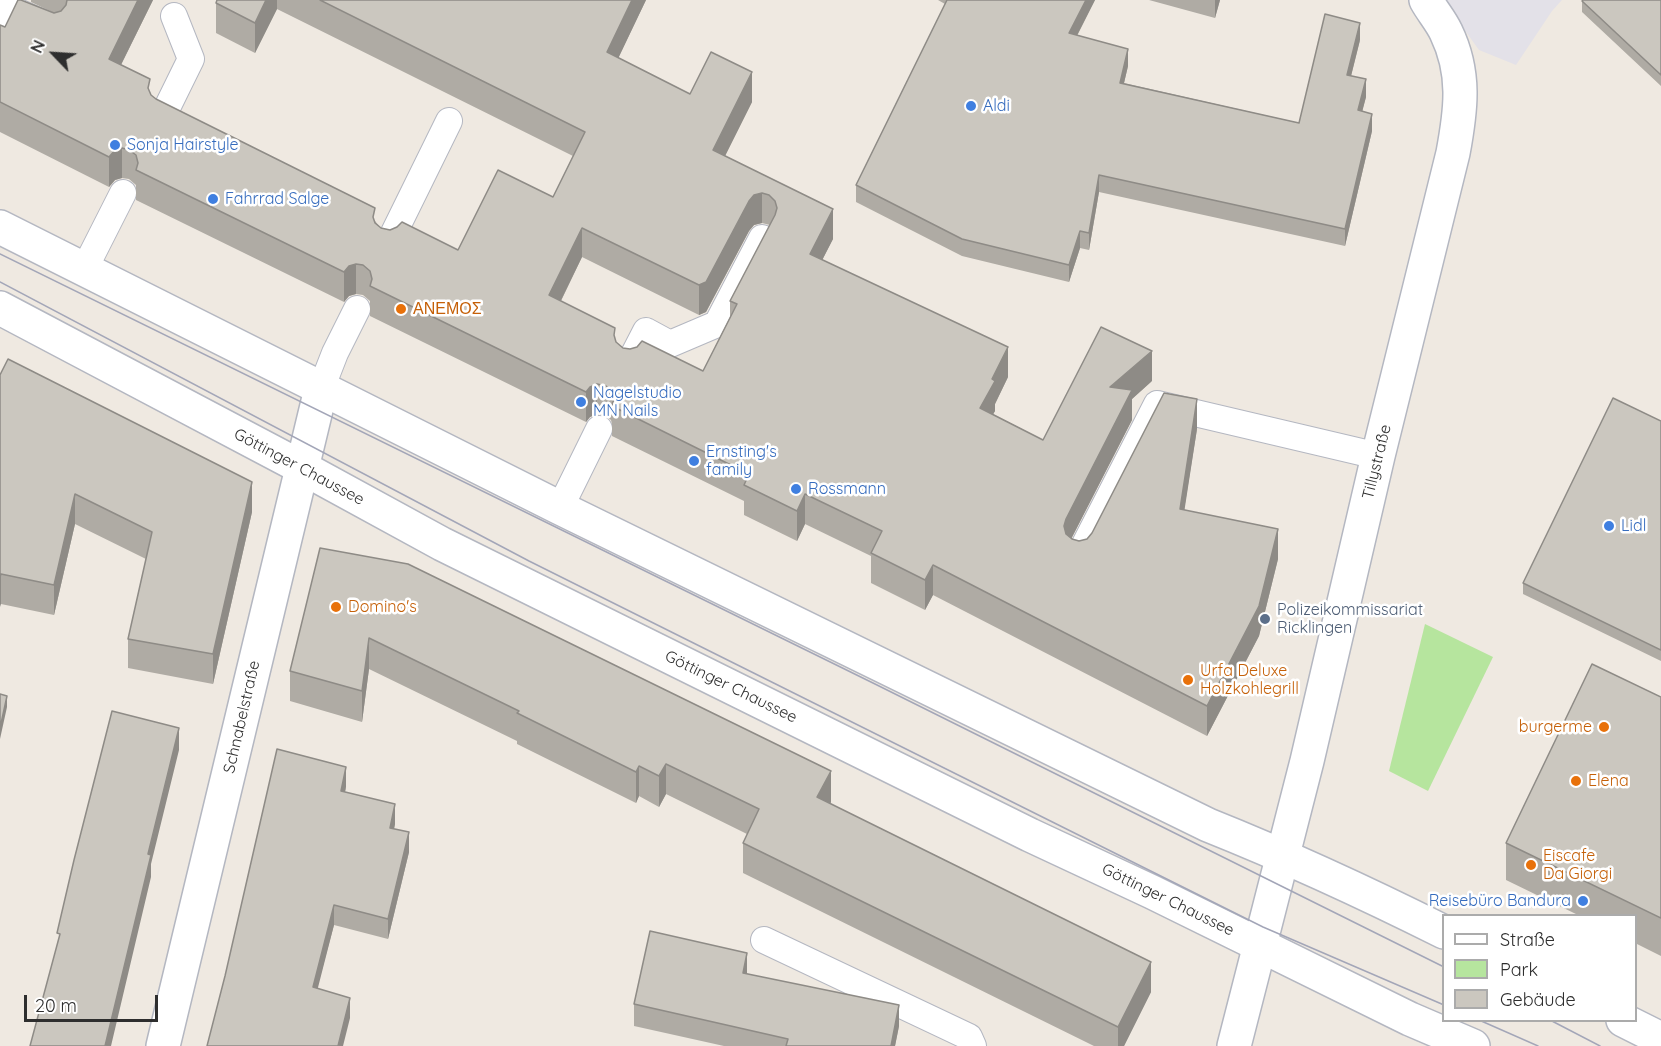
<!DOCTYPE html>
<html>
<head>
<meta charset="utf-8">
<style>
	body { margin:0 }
	#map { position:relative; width:1661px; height:1046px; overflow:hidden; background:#efe9e1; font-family:Quicksand,sans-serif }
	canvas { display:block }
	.legend { position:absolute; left:1442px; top:914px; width:195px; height:108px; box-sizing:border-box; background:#fff; border:2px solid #ababab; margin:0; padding:8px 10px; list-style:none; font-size:18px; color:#2e2e2e }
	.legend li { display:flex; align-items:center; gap:12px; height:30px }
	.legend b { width:30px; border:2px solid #ababab }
	.north { position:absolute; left:24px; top:24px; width:60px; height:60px; -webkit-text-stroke:4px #fff; paint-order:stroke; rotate:295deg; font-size:16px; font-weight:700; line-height:24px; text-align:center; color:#2e2e2e }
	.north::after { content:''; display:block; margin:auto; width:21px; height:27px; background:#2e2e2e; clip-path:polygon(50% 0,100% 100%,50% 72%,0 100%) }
	.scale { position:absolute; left:24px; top:995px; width:134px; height:27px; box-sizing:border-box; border:3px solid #2e2e2e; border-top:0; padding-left:8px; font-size:18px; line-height:21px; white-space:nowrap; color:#2e2e2e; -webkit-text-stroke:4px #fff; paint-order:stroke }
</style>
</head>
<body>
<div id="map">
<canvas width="1661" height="1046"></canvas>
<ul class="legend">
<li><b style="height:8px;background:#fff"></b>Straße</li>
<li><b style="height:16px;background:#b6e59e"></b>Park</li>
<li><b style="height:16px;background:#cbc7bf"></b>Gebäude</li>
</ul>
<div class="north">N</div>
<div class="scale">20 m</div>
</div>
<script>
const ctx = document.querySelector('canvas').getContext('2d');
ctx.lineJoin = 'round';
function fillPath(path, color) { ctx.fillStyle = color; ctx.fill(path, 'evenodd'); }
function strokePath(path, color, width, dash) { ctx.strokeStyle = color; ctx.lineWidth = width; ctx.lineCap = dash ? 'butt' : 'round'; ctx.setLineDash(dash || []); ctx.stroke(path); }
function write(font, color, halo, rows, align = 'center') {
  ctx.font = font + ' Quicksand,sans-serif'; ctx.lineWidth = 5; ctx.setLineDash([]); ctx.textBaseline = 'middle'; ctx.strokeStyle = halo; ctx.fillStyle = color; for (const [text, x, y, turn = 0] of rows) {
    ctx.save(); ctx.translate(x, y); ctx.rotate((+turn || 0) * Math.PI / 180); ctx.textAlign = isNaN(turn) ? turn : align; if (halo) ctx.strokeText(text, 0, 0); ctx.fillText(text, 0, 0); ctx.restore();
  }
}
const industrial = new Path2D(`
	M1443,0h119l-10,11 -36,54 -37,-15z`);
const green = new Path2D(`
	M1425,624l68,33 -65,134 -39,-20z`);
const lane = new Path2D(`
	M0,26l9,-18 36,16
	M163,116l28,-57 -17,-43
	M388,245l61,-124
	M85,268l38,-75
	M629,364l17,-33 24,13 47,-20 45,-86
	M321,389l14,-36 22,-44
	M560,508l39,-79
	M1079,556l78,-152 221,52
	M764,940l205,97 4,9`);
const street = new Path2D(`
	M163,1046l158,-657
	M1234,1046l73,-285 71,-305 75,-303c8,-43 13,-80 -7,-121 -5,-11 -14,-21 -20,-32`);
const secondary = new Path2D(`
	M0,227l560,281 648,317c80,32 158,68 236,107
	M0,308l301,159 141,77 588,291 122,57 258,127 63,27
	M1623,1020l38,19`);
const tram = new Path2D(`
	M0,254l875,430 569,283
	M0,282l529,279 734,366 181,78
	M1479,1020l59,26
	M1550,1020l50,26`);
const wall = new Path2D(`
	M31,0h122l-32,65 29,27 1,3 5,4 219,122 6,7 77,22 95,-53 20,-41 -296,-147 -22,44 -39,-20v-30l1,-3h429l-28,58 72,36 62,8 -27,54 108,83 -11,21 186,117 -13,27v7l-2,3 50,26 109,-59 -20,18v21l-61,119 8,2 8,-2 110,-110 -13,81 94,49 -19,77 -52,100 -274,-141 -8,15 -54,-27v-27l-66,-32 -8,17 -53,-26v-14l-132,-65v-12l-1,-4 -5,-4 -9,-2 -7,3 -4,5 -216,-106v-15l-7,-6 -7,-1 -7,2 -5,6 -208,-102v-15l-7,-6 -7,-1 -7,2 -6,7 -109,-55v-107l5,2 47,-15 -21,-10zM762,223l8,2 -40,76v16l-27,54 -80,-23 -7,-6 -1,-3 -54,-38 21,-44 117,58 7,-3 43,-81 5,-6z
	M938,0h157l-18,36 51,30 -4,17 175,40 61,-83 -9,36 15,21 -4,14 10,20 -27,115 -246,-54 -10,58 -9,-2 -11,34 -107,-26 -106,-54v-17l89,-181z
	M1149,0h71l-5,18z
	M1661,0v86l-79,-74v-11z
	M0,375l252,137 -39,172 -85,-16v-29l18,-80 -71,-35 -21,91 -53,-11z
	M1661,421v240l-138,-67v-11z
	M320,548l511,254 -1,2 321,188 -27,54h-30l-351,-173v-30l4,-9 -81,-40 -7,13 -20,-11 -3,7 -119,-59v-3l-148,-72 -7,53 -72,-21v-30z
	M1661,697v259l-26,-13v-28h-57l-72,-35v-37z
	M346,787l-1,5 50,32 -1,5 15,23 -21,87 -54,-14 -17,63 33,30 -143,28z
	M747,974l152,52 -4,20h-171l-90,-20v-22z`);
const shadedWall = new Path2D(`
	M138,0h15l-44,89v-30z
	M266,0h11v9l-22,44v-30z
	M632,0h14l-39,82v-30z
	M1086,0h9l-26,51v-18z
	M1215,0h5l-5,18z
	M1360,23v17l-13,52v-17z
	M1128,49v17l-8,34v-17z
	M752,72v30l-39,78v-30z
	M1366,79v18l-8,31v-18z
	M1372,114v17l-27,115v-17z
	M122,148v30l-7,2 -6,7v-30l6,-7z
	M1099,175v17l-10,58v-17z
	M762,193v30l-8,2 -5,6 -43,81 -7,3v-30l50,-84 5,-6z
	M833,209v30l-23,45v-30z
	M582,228v29l-33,68v-30z
	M1080,231v17l-11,34v-17z
	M356,264v30l-7,2 -5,6v-30l5,-6z
	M1008,347v30l-13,27v7l-15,27v-30l12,-29z
	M1152,351v30l-20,18v21l-66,129 -2,-23 2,-7 44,-132z
	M597,384v30l-7,3 -4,5v-30l4,-5z
	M1197,399v30l-17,110v-30z
	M252,482v30l-39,172v-30z
	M75,494v30l-21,91v-30z
	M805,494v30l-8,17v-30z
	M1278,529v30l-19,77 -52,100v-30z
	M933,565v30l-8,15v-30z
	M1,574v30l-1,3v-30z
	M369,638v31l-7,53v-31z
	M7,696v11l-7,32v-11z
	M179,728v22l-28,114v13l-40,169h-6l43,-192z
	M666,764v30l-7,13v-31z
	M639,766v30l-3,7v-31z
	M346,767v20l-5,24v-20z
	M831,771v31l-14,25v-30z
	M395,804v20l-5,24v-20z
	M409,832v20l-21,87v-20z
	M334,905v20l-21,82v-20z
	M747,953v22l-4,-2z
	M1151,962v30l-27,54h-6v-19z
	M350,998v20l-7,28h-5z
	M899,1005v21l-4,20h-4z`);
const building = new Path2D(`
	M18,0h3l33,13 7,-2 5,-6 1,-5h71l-29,59 41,20 -2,9 3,7 5,4 219,109 -2,9 2,6 6,5 9,2 7,-3 5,-5 56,28 40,-80 55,27 32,-65 -265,-132h312l-25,52 83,42 21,-42 41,20 -39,78 120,59 -23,45 198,93 -16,32 3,2 -15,27 63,32 58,-113 51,24 -42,36 22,3 -66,129 -2,7 2,8 6,5 7,2 8,-2 5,-6 72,-140 33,6 -17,110 98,20 -19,77 -52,100 -274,-141 -8,15 -54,-27 11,-22 -77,-37 -8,17 -53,-26 5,-11 -137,-68 2,-8 -3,-8 -5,-4 -9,-2 -7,3 -4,5 -216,-106 2,-7 -2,-8 -7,-6 -7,-1 -7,2 -5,6 -208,-102 2,-7 -2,-8 -7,-5 -7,-2 -7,2 -6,7 -109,-55v-77l5,2zM762,193l7,2 6,6 2,7 -2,7 -45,86 7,3 -34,67 -61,-30 -5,6 -7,2 -7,-1 -7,-6 -2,-7 1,-7 -66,-33 33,-67 117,57 7,-3 43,-81 5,-6z
	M217,0h49l-11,23 -39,-20z
	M947,0h139l-17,33 59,16 -8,34 179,40 26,-109 35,9 -13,52 19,4 -8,31 14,4 -27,115 -246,-54 -10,58 -9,-2 -11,34 -107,-26 -106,-54z
	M1583,0h78v75l-79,-74z
	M8,359l244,123 -39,172 -85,-15 24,-107 -77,-38 -21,91 -53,-11 -1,3v-202z
	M1613,398l48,23v229l-138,-67z
	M320,548l88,16 423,207 -14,26 334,165 -33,65 -375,-184 16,-34 -93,-45 -7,12 -20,-10 -3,6 -119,-59 2,-2 -150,-73 -7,53 -72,-20z
	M1592,664l69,33v221l-155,-75z
	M0,694l7,2 -7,32z
	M112,711l67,17 -31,126 3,1 -46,191h-75l30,-112 -3,-1 17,-73z
	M277,749l69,18 -5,24 54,13 -5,24 19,4 -21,87 -54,-14 -21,82 37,11 -12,48h-131l18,-70z
	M650,931l97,22 -4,20 156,32 -8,41h-105l2,-7 -154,-35z`);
const markers = [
	[971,106,6,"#3f7fe0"],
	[115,145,6,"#3f7fe0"],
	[213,199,6,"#3f7fe0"],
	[401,309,6,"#e8710a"],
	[581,402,6,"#3f7fe0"],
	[694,461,6,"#3f7fe0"],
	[796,489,6,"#3f7fe0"],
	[1609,526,6,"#3f7fe0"],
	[336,607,6,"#e8710a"],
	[1265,619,6,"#5c6f8a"],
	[1188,680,6,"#e8710a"],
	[1604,727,6,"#e8710a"],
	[1576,781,6,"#e8710a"],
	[1531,865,6,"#e8710a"],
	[1583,901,6,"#3f7fe0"]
];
const shopNames = [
	["Aldi",983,106],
	["Sonja Hairstyle",127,145],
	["Fahrrad Salge",225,199],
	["Nagelstudio",593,393],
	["MN Nails",593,411],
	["Ernsting's",706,452],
	["family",706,470],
	["Rossmann",808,489],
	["Lidl",1621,526],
	["Reisebüro Bandura",1571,901,"right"]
];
const foodNames = [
	["ΑΝΕΜΟΣ",413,309],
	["Domino's",348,607],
	["Urfa Deluxe",1200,671],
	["Holzkohlegrill",1200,689],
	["burgerme",1592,727,"right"],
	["Elena",1588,781],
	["Eiscafe",1543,856],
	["Da Giorgi",1543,874]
];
const streetNames = [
	["Tillystraße",1377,462,-76],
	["Göttinger Chaussee",299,467,28],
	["Göttinger Chaussee",731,687,26],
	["Schnabelstraße",242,717,-77],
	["Göttinger Chaussee",1168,900,26]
];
const serviceNames = [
	["Polizeikommissariat",1277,610],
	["Ricklingen",1277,628]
];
fillPath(industrial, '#e3e1e8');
fillPath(green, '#b6e59e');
strokePath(lane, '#b4b7c1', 28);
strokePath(street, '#b4b7c1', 36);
strokePath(secondary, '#b4b7c1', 36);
strokePath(lane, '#fff', 26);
strokePath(street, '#fff', 33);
strokePath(secondary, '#fff', 33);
strokePath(tram, '#a3a6b8', 1.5);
fillPath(wall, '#afaba4');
fillPath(shadedWall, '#8e8b86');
fillPath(building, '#cbc7bf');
strokePath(building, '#8e8b86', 1.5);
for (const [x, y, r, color] of markers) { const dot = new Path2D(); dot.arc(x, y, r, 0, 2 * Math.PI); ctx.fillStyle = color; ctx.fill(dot); strokePath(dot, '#fff', 2); }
write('16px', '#366cbe', '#fff', shopNames, 'left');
write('16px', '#c56008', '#fff', foodNames, 'left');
write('16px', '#2e2e2e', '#fff', streetNames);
write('16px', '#4e5e75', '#fff', serviceNames, 'left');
</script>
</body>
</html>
